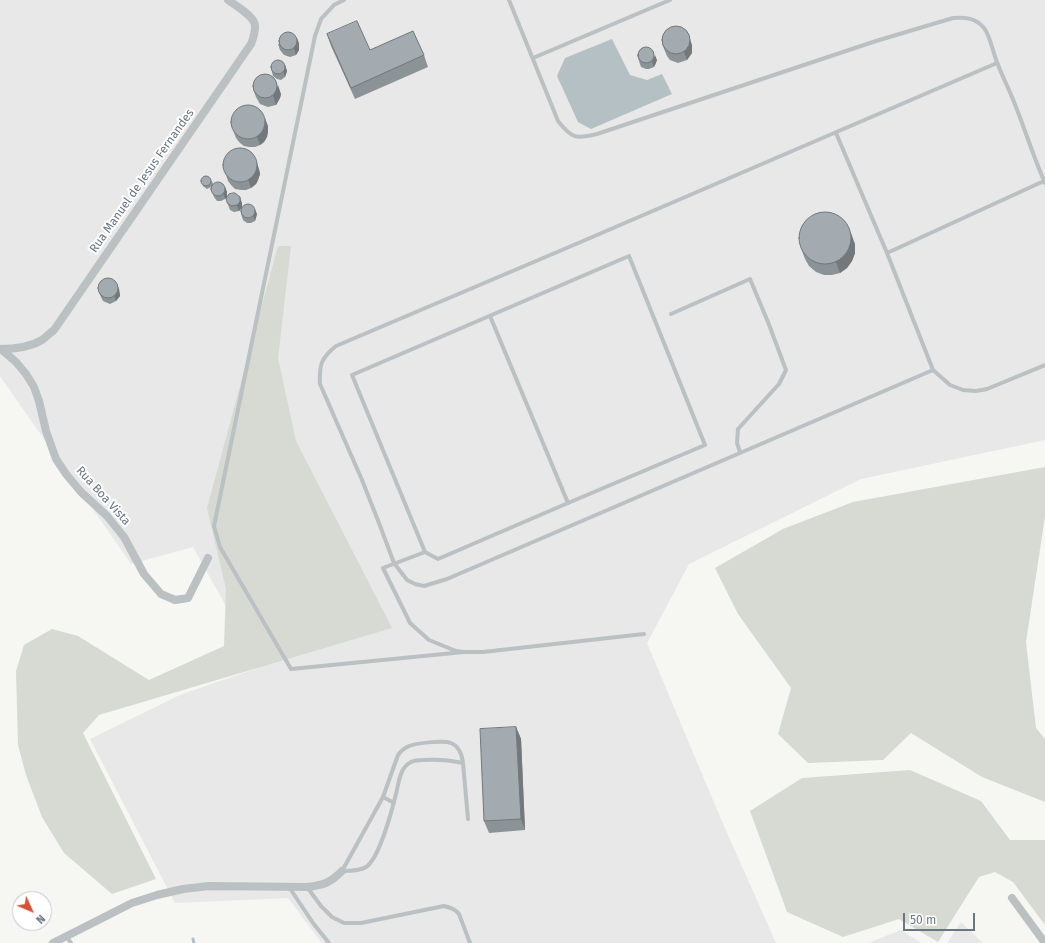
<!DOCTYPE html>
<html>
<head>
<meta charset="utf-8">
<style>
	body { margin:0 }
	#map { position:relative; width:1045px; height:943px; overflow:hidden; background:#f6f6f3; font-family:"Fira Sans",sans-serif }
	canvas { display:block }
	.north { position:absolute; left:12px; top:891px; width:40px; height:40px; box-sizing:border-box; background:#fff; border:1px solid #c3c9cd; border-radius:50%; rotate:134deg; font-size:11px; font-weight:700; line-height:16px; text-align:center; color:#687781 }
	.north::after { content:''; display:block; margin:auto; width:14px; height:18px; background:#d0543a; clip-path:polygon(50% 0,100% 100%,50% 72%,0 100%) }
	.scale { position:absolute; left:903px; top:913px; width:72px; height:18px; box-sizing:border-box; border:2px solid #687781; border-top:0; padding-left:5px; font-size:12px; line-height:14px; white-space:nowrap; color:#687781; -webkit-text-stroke:3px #fff; paint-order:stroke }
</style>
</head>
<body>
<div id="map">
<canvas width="1045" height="943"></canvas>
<div class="north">N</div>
<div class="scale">50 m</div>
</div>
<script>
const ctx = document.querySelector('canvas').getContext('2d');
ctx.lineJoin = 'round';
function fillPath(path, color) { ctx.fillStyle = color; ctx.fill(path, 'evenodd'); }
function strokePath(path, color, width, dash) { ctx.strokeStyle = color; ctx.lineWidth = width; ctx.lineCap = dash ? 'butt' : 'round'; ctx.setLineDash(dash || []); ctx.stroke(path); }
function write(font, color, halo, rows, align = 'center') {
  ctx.font = font + ' "Fira Sans",sans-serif'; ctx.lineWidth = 4; ctx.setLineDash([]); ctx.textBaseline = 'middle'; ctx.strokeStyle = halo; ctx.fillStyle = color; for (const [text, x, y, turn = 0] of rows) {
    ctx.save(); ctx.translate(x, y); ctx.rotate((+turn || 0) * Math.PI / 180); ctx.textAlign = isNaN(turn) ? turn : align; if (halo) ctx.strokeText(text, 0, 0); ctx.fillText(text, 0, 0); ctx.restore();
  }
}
const built = new Path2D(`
	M0,0h1045v440l-184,39 -172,85 -42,79 73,174 56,126h-454l-34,-45 -113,5 -85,-164 90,-44 80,-28 -67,-120 -62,17 -131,-188z
	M961,922l22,21h-36z
	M901,930l20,13h-53z`);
const green = new Path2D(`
	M278,246h13l-13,112 18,83 96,187 -293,87 -16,18 73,146 -44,15 -48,-41 -22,-36 -16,-42 -8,-30 -2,-74 8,-26 28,-16 26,7 71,44 75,-34 2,-57 -19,-81z
	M1045,467v49l-19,126 10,86 9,11v63l-63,-25 -71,-44 -28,27 -75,3 -30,-29 13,-46 -53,-74 -23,-46 68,-39 70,-27z
	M910,770l71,31 29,39h35v85l-32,-43 -18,-10 -16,5 -41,65 -39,-23 -56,18 -56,-25 -37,-101 52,-33z`);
const water = new Path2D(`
	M612,39l18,36 17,5 15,-6 10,20 -81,35 -13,-7 -21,-46 8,-18z`);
const stream = new Path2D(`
	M193,939l1,4`);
const service = new Path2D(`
	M344,0l-10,5 -13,14 -6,17 -101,490 6,21 71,122 173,-17
	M509,0l49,121c14,18 18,18 39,13l279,-93 77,-23c12,-1 23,0 31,10 6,7 9,25 13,34 5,14 12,27 17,40 11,27 19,54 31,81
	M533,58l137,-58
	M836,133l51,120 46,117 17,15 13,5 13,1 11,-2 58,-24
	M887,253l157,-72
	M671,314l79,-35 18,43 18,48 -7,14 -41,45 -1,14 3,9
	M490,316l78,187 -130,56 -13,-7 -42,16 27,55 19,17 27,11 8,1h19l161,-18
	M933,370l-486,209 -23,7 -9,-2 -8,-4 -13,-17 -15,-40 -17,-43 -42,-96c-1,-19 1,-26 16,-38l233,-99 428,-184
	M425,552l-73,-177 277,-119 76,189 -137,58
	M383,797l11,6
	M342,871l41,-74 15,-42c3,-4 5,-6 9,-8 7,-4 37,-7 44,-4 8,3 11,12 12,20l5,56
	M342,871c8,0 18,0 24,-4 13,-8 26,-57 30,-73 2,-8 3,-19 8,-26 2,-3 5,-5 7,-6 4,-2 8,-2 12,-2 14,-1 27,0 40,3
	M289,887l24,36 16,20
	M307,887l14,19 11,11 12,6h17l83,-17c7,2 11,3 15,8l11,29
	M66,936l5,7`);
const minor = new Path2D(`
	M0,349c13,0 30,-2 42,-9 4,-3 8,-7 12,-10l197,-286c2,-5 4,-11 4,-17 1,-10 -19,-21 -27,-27
	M1,349l15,13 10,12 8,13 5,14 7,30 10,28 10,15 15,18 26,24 17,21 20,37 17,20 14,6 13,-2 20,-40
	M1012,898l33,45
	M53,943l79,-40 25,-8 26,-6 26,-3 98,1c17,-2 23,-4 35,-16`);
const wall = new Path2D(`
	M327,34l43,16 54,5 4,12 -73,32 -24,-53z
	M299,43v7l-3,5 -6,2 -6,-2 -4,-5 -2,-6z
	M662,44l30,1v8l-5,7 -9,3 -8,-3 -3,-4z
	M637,55l20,5 -2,5 -1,2 -5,2h-3l-5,-2z
	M285,65l2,6 -2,6 -4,3 -4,-1 -4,-3 -2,-8z
	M253,89l28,5 -1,4 -4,7 -8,2 -8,-3 -4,-7z
	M268,126v5l-1,6 -3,5 -4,3 -5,2h-6l-5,-1 -4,-3 -4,-5 -3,-8z
	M259,169l1,5 -2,6 -2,4 -5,4 -5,2h-5l-6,-1 -4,-4 -3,-4 -3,-9z
	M212,181l1,3 -1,2 13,1 2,5v5l-2,2 -4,2h-4l-3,-4 -2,-5 -1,-5 -4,2 -4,-3 -1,-3z
	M227,202l15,1v4l15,7 -2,7 -4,2h-4l-4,-3 -2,-6v-6l-2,3 -5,1 -4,-2z
	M855,244v9l-3,8 -5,7 -7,5 -8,2h-8l-8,-3 -7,-6 -4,-7 -4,-11z
	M119,289l1,7 -4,5 -6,3 -7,-3 -3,-6 -2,-5z
	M516,727l5,12 4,91 -36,3 -5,-12z`);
const shadedWall = new Path2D(`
	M689,36l3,9v8l-5,7 -3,-8z
	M297,38l2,5v7l-3,5 -2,-6z
	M655,55l2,5 -2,5 -1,2 -2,-5z
	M285,65l2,6 -2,6 -2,-6z
	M278,85l3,9 -1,4 -4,7 -3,-9z
	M265,118l3,8v5l-1,6 -3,5 -4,3 -3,-8z
	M256,160l3,9 1,5 -2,6 -2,4 -5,4 -3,-9z
	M225,187l2,5v5l-2,2 -2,-6z
	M240,197l2,6v5l-3,3 -2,-6z
	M255,209l2,5 -2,7 -2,-6z
	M851,233l4,11v9l-3,8 -5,7 -7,5 -4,-11z
	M117,284l2,5 1,7 -4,5 -2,-6z
	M516,727l5,12 4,91 -4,-11z`);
const building = new Path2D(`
	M357,21l13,29 43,-19 11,24 -73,33 -24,-54z
	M662 40a14 14 0 1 1 28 0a14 14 0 1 1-28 0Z
	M279 41a9 9 0 1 1 18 0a9 9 0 1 1-18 0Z
	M638 55a8 8 0 1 1 16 0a8 8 0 1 1-16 0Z
	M271 67a7 7 0 1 1 14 0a7 7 0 1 1-14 0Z
	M253 86a12 12 0 1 1 24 0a12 12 0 1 1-24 0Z
	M231 122a17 17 0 1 1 34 0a17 17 0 1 1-34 0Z
	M223 165a17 17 0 1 1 34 0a17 17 0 1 1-34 0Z
	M201 181a5 5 0 1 1 10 0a5 5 0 1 1-10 0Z
	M211 189a7 7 0 1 1 14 0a7 7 0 1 1-14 0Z
	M235,193l5,4v5l-3,3 -5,1 -4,-2 -1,-2 -1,-4 3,-4z
	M241 211a7 7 0 1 1 14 0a7 7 0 1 1-14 0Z
	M799 238a26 26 0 1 1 52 0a26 26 0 1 1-52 0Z
	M98 288a10 10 0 1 1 20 0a10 10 0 1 1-20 0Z
	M516,727l5,92 -37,2 -4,-92z`);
const streetNames = [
	["Rua Manuel de Jesus Fernandes",142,181,-55],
	["Rua Boa Vista",103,496,48]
];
fillPath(built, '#e7e8e7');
fillPath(green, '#d6dad3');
fillPath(water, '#b4c0c3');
strokePath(stream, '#b4c0c3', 3);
strokePath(service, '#bbc0c3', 4);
strokePath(minor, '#bbc0c3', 8);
fillPath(wall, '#8c9397');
fillPath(shadedWall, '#72787b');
fillPath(building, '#a3abb0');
strokePath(building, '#72787b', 1);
write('12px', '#687781', '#fff', streetNames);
</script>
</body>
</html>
